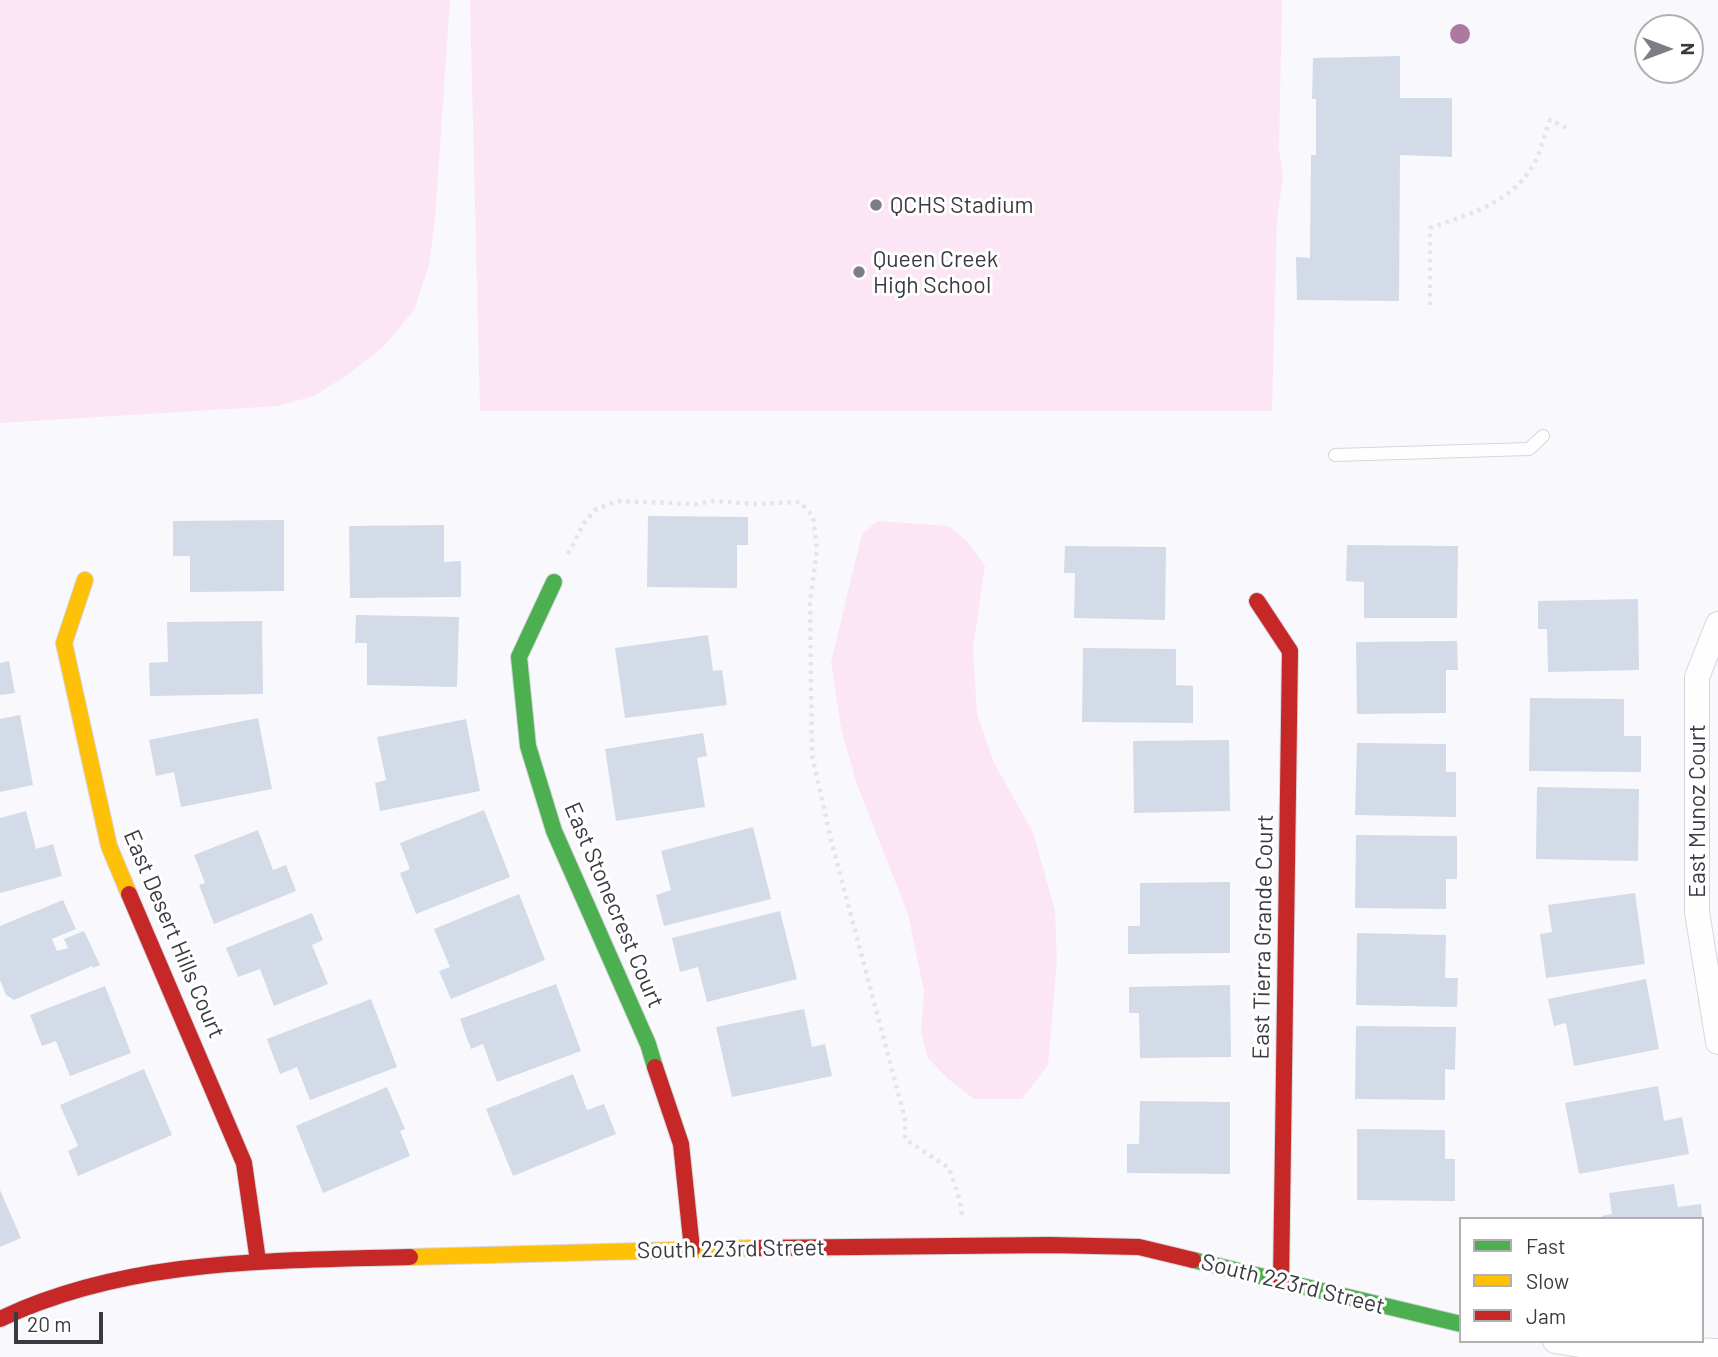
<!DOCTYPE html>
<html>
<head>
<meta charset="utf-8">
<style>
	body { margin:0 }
	#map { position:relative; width:1718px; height:1357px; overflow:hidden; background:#f9f9fd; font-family:Barlow,sans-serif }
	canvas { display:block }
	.legend { position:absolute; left:1459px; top:1217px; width:245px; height:126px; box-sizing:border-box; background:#fff; border:2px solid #b0b0b3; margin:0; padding:9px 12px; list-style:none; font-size:21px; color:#3a3a41 }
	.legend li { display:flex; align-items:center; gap:14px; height:35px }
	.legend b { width:35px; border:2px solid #b0b0b3 }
	.north { position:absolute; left:1634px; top:14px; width:70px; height:70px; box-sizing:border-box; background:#fff; border:2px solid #b0b0b3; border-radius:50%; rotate:90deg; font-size:19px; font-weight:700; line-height:28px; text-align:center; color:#3a3a41 }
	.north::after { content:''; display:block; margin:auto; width:24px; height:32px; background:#7d7d83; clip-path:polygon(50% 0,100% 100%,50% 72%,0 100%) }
	.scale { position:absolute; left:14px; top:1312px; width:89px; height:32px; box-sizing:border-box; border:4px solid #3a3a41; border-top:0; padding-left:9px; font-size:21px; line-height:24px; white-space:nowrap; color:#3a3a41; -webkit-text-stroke:5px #fff; paint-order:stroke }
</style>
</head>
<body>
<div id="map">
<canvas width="1718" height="1357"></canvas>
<ul class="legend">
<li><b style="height:9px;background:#4caf50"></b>Fast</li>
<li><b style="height:9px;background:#ffc107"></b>Slow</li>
<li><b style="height:9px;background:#c62828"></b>Jam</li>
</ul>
<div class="north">N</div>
<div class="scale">20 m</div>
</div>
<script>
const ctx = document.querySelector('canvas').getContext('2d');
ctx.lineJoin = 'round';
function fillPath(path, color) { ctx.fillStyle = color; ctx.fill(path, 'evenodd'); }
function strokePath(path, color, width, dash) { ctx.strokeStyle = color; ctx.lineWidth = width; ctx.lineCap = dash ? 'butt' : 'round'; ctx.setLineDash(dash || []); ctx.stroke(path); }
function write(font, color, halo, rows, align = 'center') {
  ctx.font = font + ' Barlow,sans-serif'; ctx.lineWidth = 6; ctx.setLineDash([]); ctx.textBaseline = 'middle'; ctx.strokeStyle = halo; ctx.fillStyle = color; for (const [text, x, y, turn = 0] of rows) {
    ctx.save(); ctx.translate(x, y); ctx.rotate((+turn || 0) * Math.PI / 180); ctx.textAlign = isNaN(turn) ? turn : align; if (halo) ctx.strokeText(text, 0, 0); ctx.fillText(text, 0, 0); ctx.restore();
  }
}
const green = new Path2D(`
	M0,0h450l-15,220 -6,45 -15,45 -31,37 -34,27 -35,22 -36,10 -278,17z
	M470,0h812l-3,149 4,28 -6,42 -5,192h-792z
	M878,521l71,5 19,16 17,24 -12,82 4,66 17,49 39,69 22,79 2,49 -9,105 -26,34h-48l-27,-21 -19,-20 -7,-26 3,-41 -16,-77 -52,-132 -15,-54 -10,-66 31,-128z`);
const building = new Path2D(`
	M1400,56v42h52v59l-52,-2 -1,146 -102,-1 -1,-43 14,1 1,-103h5v-56h-4l1,-41z
	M648,516l100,1v28h-11v43l-90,-1z
	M284,520v71l-94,1v-36h-17v-35z
	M444,525v37l17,-1v36l-111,1 -1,-72z
	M1347,545l111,1 -1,72h-93v-36l-18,-1z
	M1065,546l101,1 -1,73 -91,-2 1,-45h-11z
	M1638,599l1,71 -91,2 -1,-43h-9v-28z
	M356,615l103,2 -2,70 -90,-2v-42h-12z
	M262,621l1,73 -113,2 -1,-33 19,-1 -1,-40z
	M708,635l5,36 9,-1 5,35 -102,13 -10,-70z
	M1457,641l1,29h-12v43l-89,1 -1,-72z
	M1083,648l93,1v36l17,1v37l-111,-1z
	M9,661l6,32 -15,2v-32z
	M1530,698l94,1v37h17v36l-112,-1z
	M20,715l13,70 -33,7v-73z
	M258,718l14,71 -91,18 -7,-35 -18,4 -7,-36z
	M466,719l14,72 -100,20 -5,-28 11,-3 -9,-43z
	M703,733l4,23 -10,2 8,49 -89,14 -11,-72z
	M1229,740l1,71 -96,2 -1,-72z
	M1357,743l89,1v28h10v45l-101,-2z
	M1537,787l102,2 -1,72 -102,-2z
	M484,810l26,67 -94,37 -16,-41 10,-4 -10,-26z
	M26,811l10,38 17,-5 9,32 -62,17v-75z
	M753,827l18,72 -107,27 -8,-31 15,-5 -10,-39z
	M258,830l15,40 13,-5 10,26 -82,33 -15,-39 6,-2 -11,-28z
	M1356,835l101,1v43h-11v30l-91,-1z
	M1230,882v71l-102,1v-28h12v-43z
	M1635,893l10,71 -99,14 -6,-44 12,-2 -4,-27z
	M519,894l26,66 -94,39 -12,-28 11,-4 -16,-38z
	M63,900l13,29 -24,10 5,12 11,-3 -4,-9 20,-8 16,34 -7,3 -1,-2 -78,34 -8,-5 -6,-15v-54z
	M780,911l17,68 -90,23 -9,-35 -18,5 -8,-34z
	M312,913l11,27 -11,5 16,39 -54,22 -14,-37 -22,8 -12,-29z
	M1357,933l89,2 -1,43h13l-1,29 -101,-2z
	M1646,979l13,70 -85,17 -8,-43 -12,3 -6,-27z
	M556,984l25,67 -84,31 -14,-38 -12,5 -11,-30z
	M1230,985l1,72 -91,1 -1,-45h-10v-26z
	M105,986l26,67 -61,23 -14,-35 -14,5 -12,-31z
	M371,999l26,68 -87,33 -13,-33 -17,7 -13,-35z
	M804,1009l8,38 13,-3 7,32 -100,21 -16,-70z
	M1356,1026l100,1 -1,43 -10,-1v31l-90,-1z
	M144,1069l28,66 -94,41 -10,-25 10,-5 -18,-41z
	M573,1074l14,36 17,-6 12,30 -103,42 -27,-67z
	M1658,1086l6,35 18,-4 7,37 -110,20 -14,-71z
	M387,1087l18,42 -5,2 10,25 -87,37 -27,-67z
	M1140,1101l90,1v72l-103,-1v-29h12z
	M1357,1129l88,1v29h10v42l-98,-1z
	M1674,1184l4,23 23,-3 1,15h-100v-3l10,-2 -3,-21z
	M0,1190l21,48 -21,9z`);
const path = new Path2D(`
	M1430,305v-77c40,-14 84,-26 105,-66 6,-13 10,-28 15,-42l17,8
	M568,554l16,-31 11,-13 22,-9 79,3 17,-3 43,3 44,-2 13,14 4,33 -7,54 2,152 19,85 74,279v20l44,29 11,33 2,16`);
const lane = new Path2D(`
	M1335,455l194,-6 14,-13`);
const street = new Path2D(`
	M1718,624l-21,53v235l21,130
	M1555,1341l25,4 138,6`);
const fast = new Path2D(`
	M554,582l-35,75 9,89 26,85 94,213 7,23
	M1193,1260l268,64`);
const slow = new Path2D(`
	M85,580l-21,63 45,203 20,48
	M410,1257l348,-9`);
const jam = new Path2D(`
	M1257,601l33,50 -9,632
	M129,894l115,269 14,98
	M655,1067l26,77 11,105
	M758,1248l292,-3 89,2 54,13
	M0,1319c128,-61 272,-58 410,-62`);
const trees = [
	[1460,34]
];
const markers = [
	[876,205,7,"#7d7d83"],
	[859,272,7,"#7d7d83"]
];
const poiNames = [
	["QCHS Stadium",890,205],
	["Queen Creek",873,259],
	["High School",873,285]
];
const streetNames = [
	["East Munoz Court",1697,811,-90],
	["East Stonecrest Court",614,905,67],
	["East Desert Hills Court",174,934,67],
	["East Tierra Grande Court",1263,937,-89],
	["South 223rd Street",731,1249,-1],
	["South 223rd Street",1293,1284,14]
];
fillPath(green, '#fce5f4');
fillPath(building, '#d2dbe7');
strokePath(lane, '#d6d6dc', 14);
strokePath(street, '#d6d6dc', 26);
strokePath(fast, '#d6d6dc', 18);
strokePath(slow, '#d6d6dc', 18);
strokePath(jam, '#d6d6dc', 18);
strokePath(path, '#e5e5e7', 4.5, [3.5, 5]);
strokePath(lane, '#fefeff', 12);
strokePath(street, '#fefeff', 24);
strokePath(fast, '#4caf50', 16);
strokePath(slow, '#ffc107', 16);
strokePath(jam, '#c62828', 16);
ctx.fillStyle = '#ae79a1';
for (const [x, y] of trees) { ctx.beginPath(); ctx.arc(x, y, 10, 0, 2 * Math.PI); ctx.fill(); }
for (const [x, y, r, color] of markers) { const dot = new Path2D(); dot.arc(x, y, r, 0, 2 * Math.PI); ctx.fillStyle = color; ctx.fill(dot); strokePath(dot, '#fff', 2.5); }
write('23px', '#3a3a41', '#fff', poiNames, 'left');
write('23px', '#3a3a41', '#fff', streetNames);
</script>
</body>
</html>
